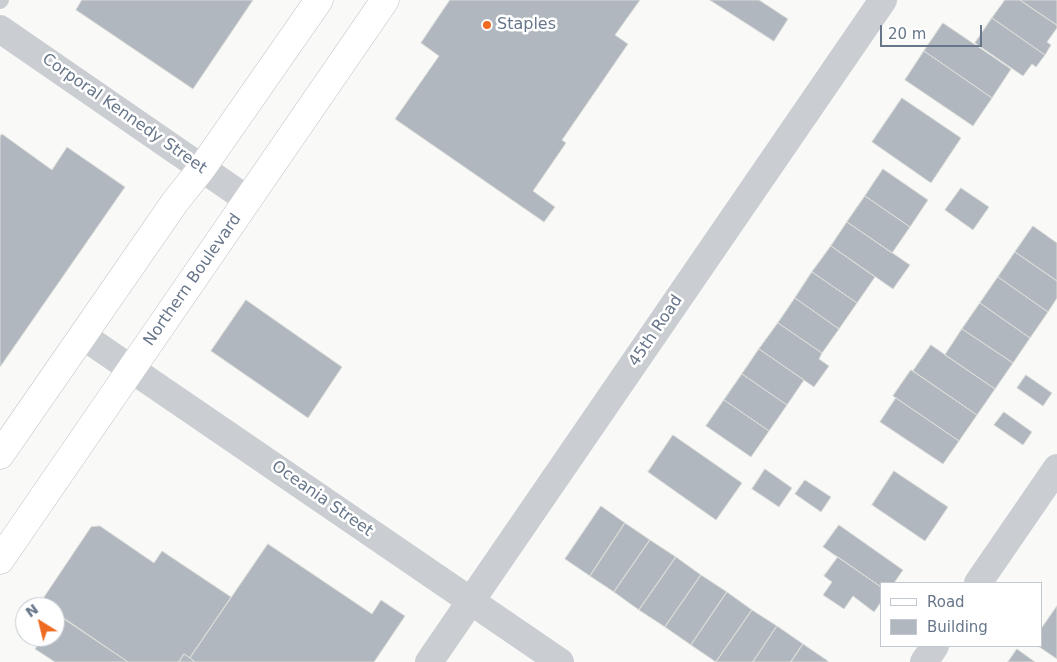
<!DOCTYPE html>
<html>
<head>
<meta charset="utf-8">
<style>
	body { margin:0 }
	#map { position:relative; width:1057px; height:662px; overflow:hidden; background:#f9faf7; font-family:"DejaVu Sans",sans-serif }
	canvas { display:block }
	.legend { position:absolute; left:880px; top:582px; width:162px; height:65px; box-sizing:border-box; background:#fff; border:1px solid #c2c8d0; margin:0; padding:6px 9px; list-style:none; font-size:15px; color:#67768a }
	.legend li { display:flex; align-items:center; gap:10px; height:25px }
	.legend b { width:25px; border:1px solid #c2c8d0 }
	.north { position:absolute; left:15px; top:597px; width:50px; height:50px; box-sizing:border-box; background:#fff; border:1px solid #c2c8d0; border-radius:50%; rotate:324deg; font-size:14px; font-weight:700; line-height:20px; text-align:center; color:#67768a }
	.north::after { content:''; display:block; margin:auto; width:18px; height:22px; background:#ef6b22; clip-path:polygon(50% 0,100% 100%,50% 72%,0 100%) }
	.scale { position:absolute; left:880px; top:25px; width:102px; height:22px; box-sizing:border-box; border:2px solid #67768a; border-top:0; padding-left:6px; font-size:15px; line-height:18px; white-space:nowrap; color:#67768a; -webkit-text-stroke:4px #fff; paint-order:stroke }
</style>
</head>
<body>
<div id="map">
<canvas width="1057" height="662"></canvas>
<ul class="legend">
<li><b style="height:6px;background:#fff"></b>Road</li>
<li><b style="height:14px;background:#b0b7be"></b>Building</li>
</ul>
<div class="north">N</div>
<div class="scale">20 m</div>
</div>
<script>
const ctx = document.querySelector('canvas').getContext('2d');
ctx.lineJoin = 'round';
function fillPath(path, color) { ctx.fillStyle = color; ctx.fill(path, 'evenodd'); }
function strokePath(path, color, width, dash) { ctx.strokeStyle = color; ctx.lineWidth = width; ctx.lineCap = dash ? 'butt' : 'round'; ctx.setLineDash(dash || []); ctx.stroke(path); }
function write(font, color, halo, rows, align = 'center') {
  ctx.font = font + ' "DejaVu Sans",sans-serif'; ctx.lineWidth = 5; ctx.setLineDash([]); ctx.textBaseline = 'middle'; ctx.strokeStyle = halo; ctx.fillStyle = color; for (const [text, x, y, turn = 0] of rows) {
    ctx.save(); ctx.translate(x, y); ctx.rotate((+turn || 0) * Math.PI / 180); ctx.textAlign = isNaN(turn) ? turn : align; if (halo) ctx.strokeText(text, 0, 0); ctx.fillText(text, 0, 0); ctx.restore();
  }
}
const building = new Path2D(`
	M82,0h171l-60,89 -117,-79z
	M450,0h190l-25,35 13,9 -66,96 4,3 -33,48 22,16 -11,15 -149,-103 44,-63 -18,-13z
	M710,0h49l29,19 -14,22z
	M1005,0h15l37,25v3l-10,14 4,3 -6,10 -53,-37z
	M1020,0h37v25z
	M992,18l53,37 -9,12 -4,-3 -9,12 -48,-33z
	M943,23l68,46 -19,29 -68,-47z
	M924,51l68,47 -19,28 -68,-46z
	M902,98l59,40 -30,45 -59,-41z
	M2,134l50,36 15,-23 58,40 -125,180v-230z
	M883,169l45,31 -18,27 -45,-31z
	M961,188l28,19 -16,23 -28,-20z
	M865,196l45,31 -18,26 -45,-31z
	M847,222l63,43 -17,24 -62,-43z
	M1033,226l24,17v38l-42,-29z
	M831,246l44,31 -18,26 -45,-31z
	M1015,252l42,29v17l-9,14 -50,-35z
	M812,272l45,31 -18,26 -44,-31z
	M998,277l50,35 -18,26 -50,-35z
	M795,298l44,31 -17,24 -44,-30z
	M246,300l96,67 -34,51 -97,-67z
	M980,303l50,35 -17,25 -51,-34z
	M778,323l44,30 -3,6 10,7 -15,21 -55,-38z
	M962,329l51,34 -18,26 -50,-34z
	M931,345l64,44 -18,26 -64,-44z
	M759,349l45,31 -17,25 -45,-31z
	M911,370l66,45 -18,26 -66,-45z
	M742,374l45,31 -18,26 -45,-31z
	M1026,375l26,18 -9,13 -26,-18z
	M896,398l63,43 -16,23 -63,-42z
	M724,400l45,31 -18,26 -45,-31z
	M1004,412l28,20 -9,13 -29,-20z
	M673,435l69,48 -26,37 -68,-48z
	M765,469l27,19 -13,19 -27,-18z
	M894,471l54,36 -23,34 -53,-36z
	M805,480l26,17 -10,15 -26,-18z
	M601,506l24,17 -35,53 -25,-17z
	M625,523l25,17 -36,52 -24,-16z
	M839,525l64,45 -9,13h-13v4l-58,-40z
	M100,526l54,37 8,-12 69,46 -41,61 -6,-4 -5,8h-51l-73,-50v-5h-8l-3,-2v-8l47,-70z
	M650,540l26,17 -37,53 -25,-18z
	M268,544l104,70 9,-14 24,16 -31,46h-179l-5,-4z
	M676,557l25,18 -36,52 -26,-17z
	M838,557l43,30v15l-7,10 -21,-16 -9,13 -21,-14 9,-13 -8,-6z
	M701,575l26,17 -36,53 -26,-18z
	M727,592l25,18 -36,52 -25,-17z
	M1057,606v53l-19,-13h3v-17z
	M752,610l25,16 -24,36h-37z
	M58,615l70,47h-73l-20,-13 8,-12h12v-17z
	M777,626l26,18 -12,18h-38z
	M803,644l25,17v1h-37z
	M1017,649l18,13h-27z
	M184,654l6,4 5,4h-16z`);
const lane = new Path2D(`
	M0,1l1,-1`);
const street = new Path2D(`
	M0,29l248,171
	M83,336l477,326
	M978,583l79,-115
	M429,662l454,-662
	M924,662l11,-16`);
const primary = new Path2D(`
	M0,455l175,-253 27,-34 117,-168
	M0,560l385,-560`);
const markers = [
	[487,25,5,"#ef6b22"]
];
const poiNames = [
	["Staples",497,25]
];
const streetNames = [
	["Corporal Kennedy Street",124,114,35],
	["Northern Boulevard",193,280,-55],
	["45th Road",656,331,-56],
	["Oceania Street",322,499,35]
];
fillPath(building, '#b0b7be');
strokePath(building, '#dbdcd9', 1);
strokePath(primary, '#bbbec3', 29);
strokePath(lane, '#cacdd1', 16);
strokePath(street, '#cacdd1', 28);
strokePath(primary, '#fff', 28);
for (const [x, y, r, color] of markers) { const dot = new Path2D(); dot.arc(x, y, r, 0, 2 * Math.PI); ctx.fillStyle = color; ctx.fill(dot); strokePath(dot, '#fff', 2); }
write('16px', '#67768a', '#fff', poiNames, 'left');
write('16px', '#67768a', '#fff', streetNames);
</script>
</body>
</html>
